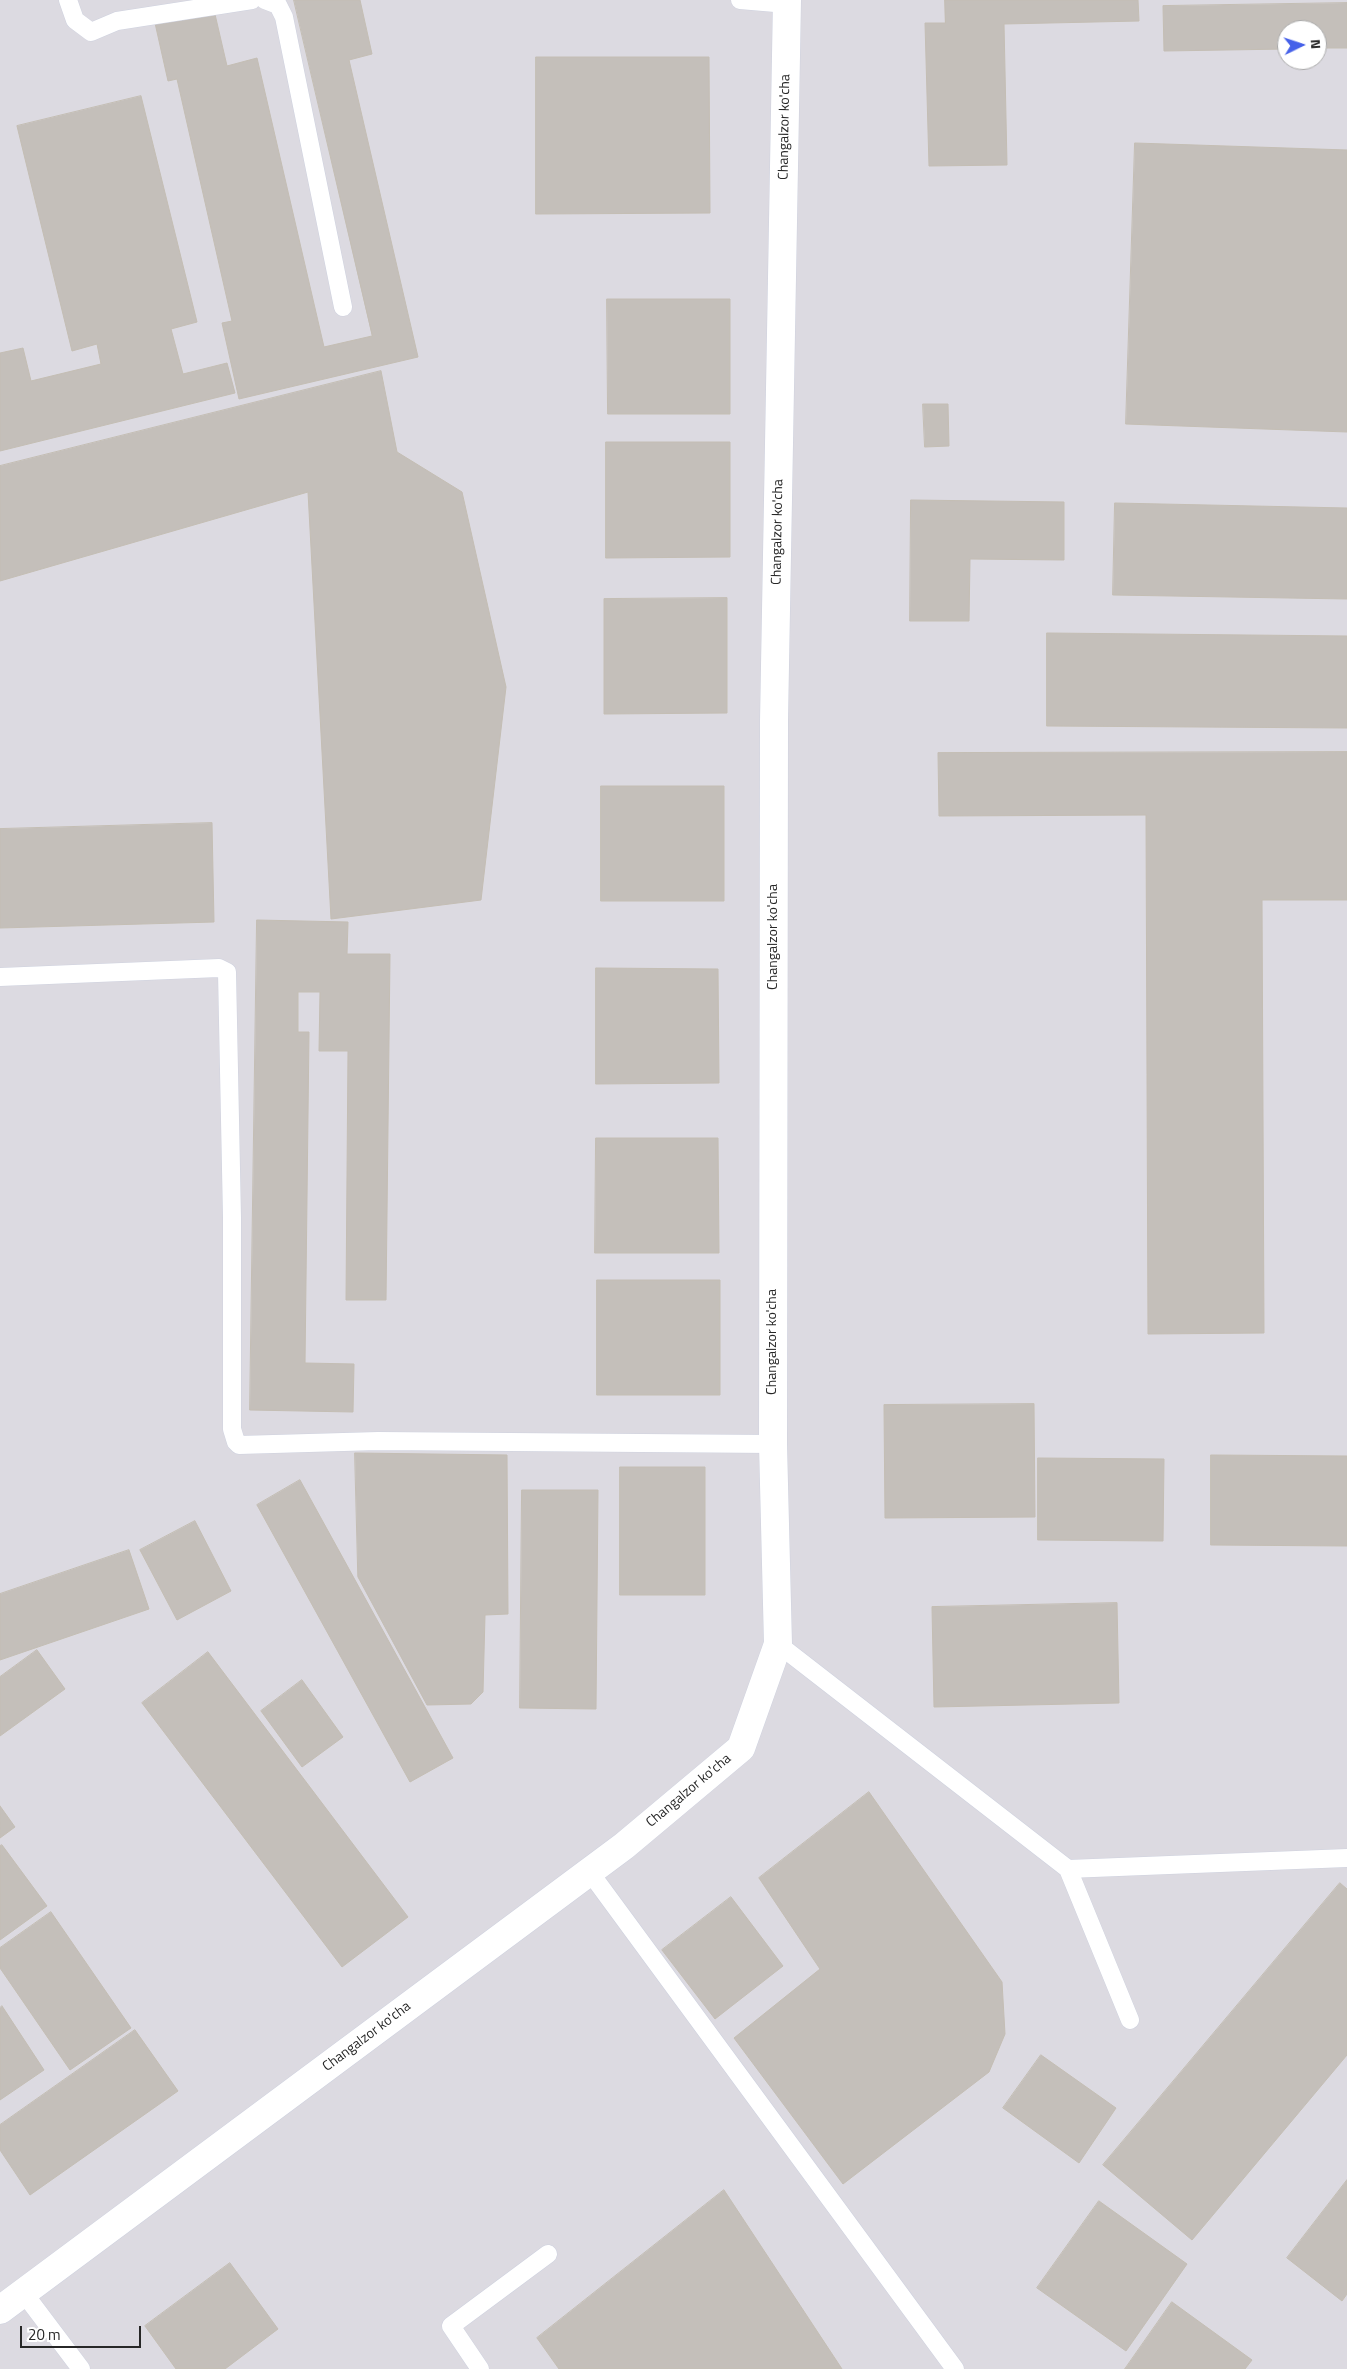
<!DOCTYPE html>
<html>
<head>
<meta charset="utf-8">
<style>
	body { margin:0 }
	#map { position:relative; width:1347px; height:2369px; overflow:hidden; background:#e9e3da; font-family:"Titillium Web",sans-serif }
	canvas { display:block }
	.north { position:absolute; left:1277px; top:20px; width:50px; height:50px; box-sizing:border-box; background:#fff; border:1px solid #a9a9a9; border-radius:50%; rotate:86deg; font-size:14px; font-weight:700; line-height:20px; text-align:center; color:#272727 }
	.north::after { content:''; display:block; margin:auto; width:18px; height:22px; background:#4661e9; clip-path:polygon(50% 0,100% 100%,50% 72%,0 100%) }
	.scale { position:absolute; left:20px; top:2326px; width:121px; height:22px; box-sizing:border-box; border:2px solid #272727; border-top:0; padding-left:6px; font-size:15px; line-height:18px; white-space:nowrap; color:#272727; -webkit-text-stroke:4px #fff; paint-order:stroke }
</style>
</head>
<body>
<div id="map">
<canvas width="1347" height="2369"></canvas>
<div class="north">N</div>
<div class="scale">20 m</div>
</div>
<script>
const ctx = document.querySelector('canvas').getContext('2d');
ctx.lineJoin = 'round';
function fillPath(path, color) { ctx.fillStyle = color; ctx.fill(path, 'evenodd'); }
function strokePath(path, color, width, dash) { ctx.strokeStyle = color; ctx.lineWidth = width; ctx.lineCap = dash ? 'butt' : 'round'; ctx.setLineDash(dash || []); ctx.stroke(path); }
function write(font, color, halo, rows, align = 'center') {
  ctx.font = font + ' "Titillium Web",sans-serif'; ctx.lineWidth = 4.5; ctx.setLineDash([]); ctx.textBaseline = 'middle'; ctx.strokeStyle = halo; ctx.fillStyle = color; for (const [text, x, y, turn = 0] of rows) {
    ctx.save(); ctx.translate(x, y); ctx.rotate((+turn || 0) * Math.PI / 180); ctx.textAlign = isNaN(turn) ? turn : align; if (halo) ctx.strokeText(text, 0, 0); ctx.fillText(text, 0, 0); ctx.restore();
  }
}
const industrial = new Path2D(`
	M0,0h1347v2369h-1347zM1287,30h30v30h-30z`);
const building = new Path2D(`
	M294,0h66l12,54 -23,6 69,297 -179,42 -17,-76 10,-2 -55,-242 -9,2 -13,-58 59,-13 13,56 30,-8 67,289 48,-11z
	M945,0h193l1,21 -135,3 3,141 -78,1 -4,-143h20z
	M1347,3v45h-30v-18h-30v19l-123,2 -1,-45z
	M536,57h173l1,156 -174,1z
	M141,96l56,226 -26,7 12,45 44,-11 8,30 -235,58v-98l23,-5 8,33 70,-17 -4,-20 -25,7 -55,-225z
	M1135,143l212,7v282l-221,-8z
	M607,299h123v115h-122z
	M381,371l16,81 65,40 44,195 -25,213 -150,19 -23,-427 -308,89v-115z
	M923,404h25l1,42 -24,1z
	M606,442h124v115l-124,1z
	M911,500l153,2v58l-94,-1 -1,62h-59z
	M1115,503l232,5v91l-234,-4z
	M727,598v115l-123,1v-115z
	M1047,633l300,3v92l-300,-2z
	M1347,752v148h-85l2,433 -116,1 -2,-519 -207,1 -1,-63z
	M601,786h123v115h-123z
	M212,823l2,99 -214,6v-99z
	M257,920l91,2 -1,32h43l-4,346h-40l2,-249h-29l1,-59h-22v40h11l-4,331 49,1 -1,48 -103,-2z
	M596,968l122,1 1,114 -123,1z
	M596,1138h122l1,115h-124z
	M597,1280h123v115h-123z
	M1034,1404l1,113 -150,1 -1,-113z
	M355,1453l152,2 1,159 -23,1 -2,77 -12,12 -44,1 -69,-128z
	M1211,1455l136,1v90l-136,-1z
	M1038,1458l126,1 -1,82 -125,-1z
	M620,1467h85v128h-85z
	M300,1480l153,278 -43,24 -153,-277z
	M522,1490h76l-2,219 -76,-1z
	M195,1521l36,70 -54,29 -37,-70z
	M129,1550l20,59 -149,51v-66z
	M1117,1603l2,100 -185,4 -2,-100z
	M37,1650l28,39 -65,47v-59z
	M208,1652l200,265 -66,50 -200,-264z
	M302,1680l41,57 -41,30 -41,-56z
	M869,1792l133,190 3,52 -16,38 -146,112 -109,-146 86,-69 -61,-91z
	M0,1806l15,21 -15,11z
	M2,1845l45,61 -47,34v-94z
	M1340,1883l7,6v166l-155,185 -89,-75z
	M731,1897l52,69 -68,53 -53,-69z
	M51,1912l80,116 -61,42 -70,-102v-20z
	M2,2006l42,64 -44,30v-92z
	M135,2030l43,61 -148,104 -30,-45v-25z
	M1041,2055l75,53 -37,55 -76,-55z
	M1347,2180v114l-5,7 -55,-43z
	M724,2190l118,179h-283l-22,-31z
	M1099,2201l88,63 -61,87 -89,-63z
	M230,2263l48,66 -53,40h-49l-31,-43z
	M1172,2302l80,58 -7,9h-120z`);
const lane = new Path2D(`
	M68,0l7,20 16,12 26,-11 135,-21
	M265,0l13,5 6,12 59,290
	M740,0l47,4
	M0,977l219,-9 8,4 5,246v211l4,13 3,3 139,-4 395,3
	M778,1644l290,225 279,-11
	M1068,1869l62,151
	M589,1871l366,498
	M23,2292l58,77
	M480,2369l-29,-43 97,-72`);
const street = new Path2D(`
	M0,2310l624,-464 117,-98 37,-104 -5,-200 1,-723 13,-721`);
const streetNames = [
	["Changalzor ko'cha",785,127,-89],
	["Changalzor ko'cha",778,532,-89],
	["Changalzor ko'cha",774,937,-90],
	["Changalzor ko'cha",773,1342,-90],
	["Changalzor ko'cha",689,1791,-40],
	["Changalzor ko'cha",367,2037,-37]
];
fillPath(industrial, '#dcdae1');
fillPath(building, '#c4bfba');
strokePath(building, '#c4beb4', 1);
strokePath(lane, '#cfd2df', 19);
strokePath(street, '#cfd2df', 29);
strokePath(lane, '#fff', 18);
strokePath(street, '#fff', 28);
write('14px', '#272727', '#fff', streetNames);
</script>
</body>
</html>
